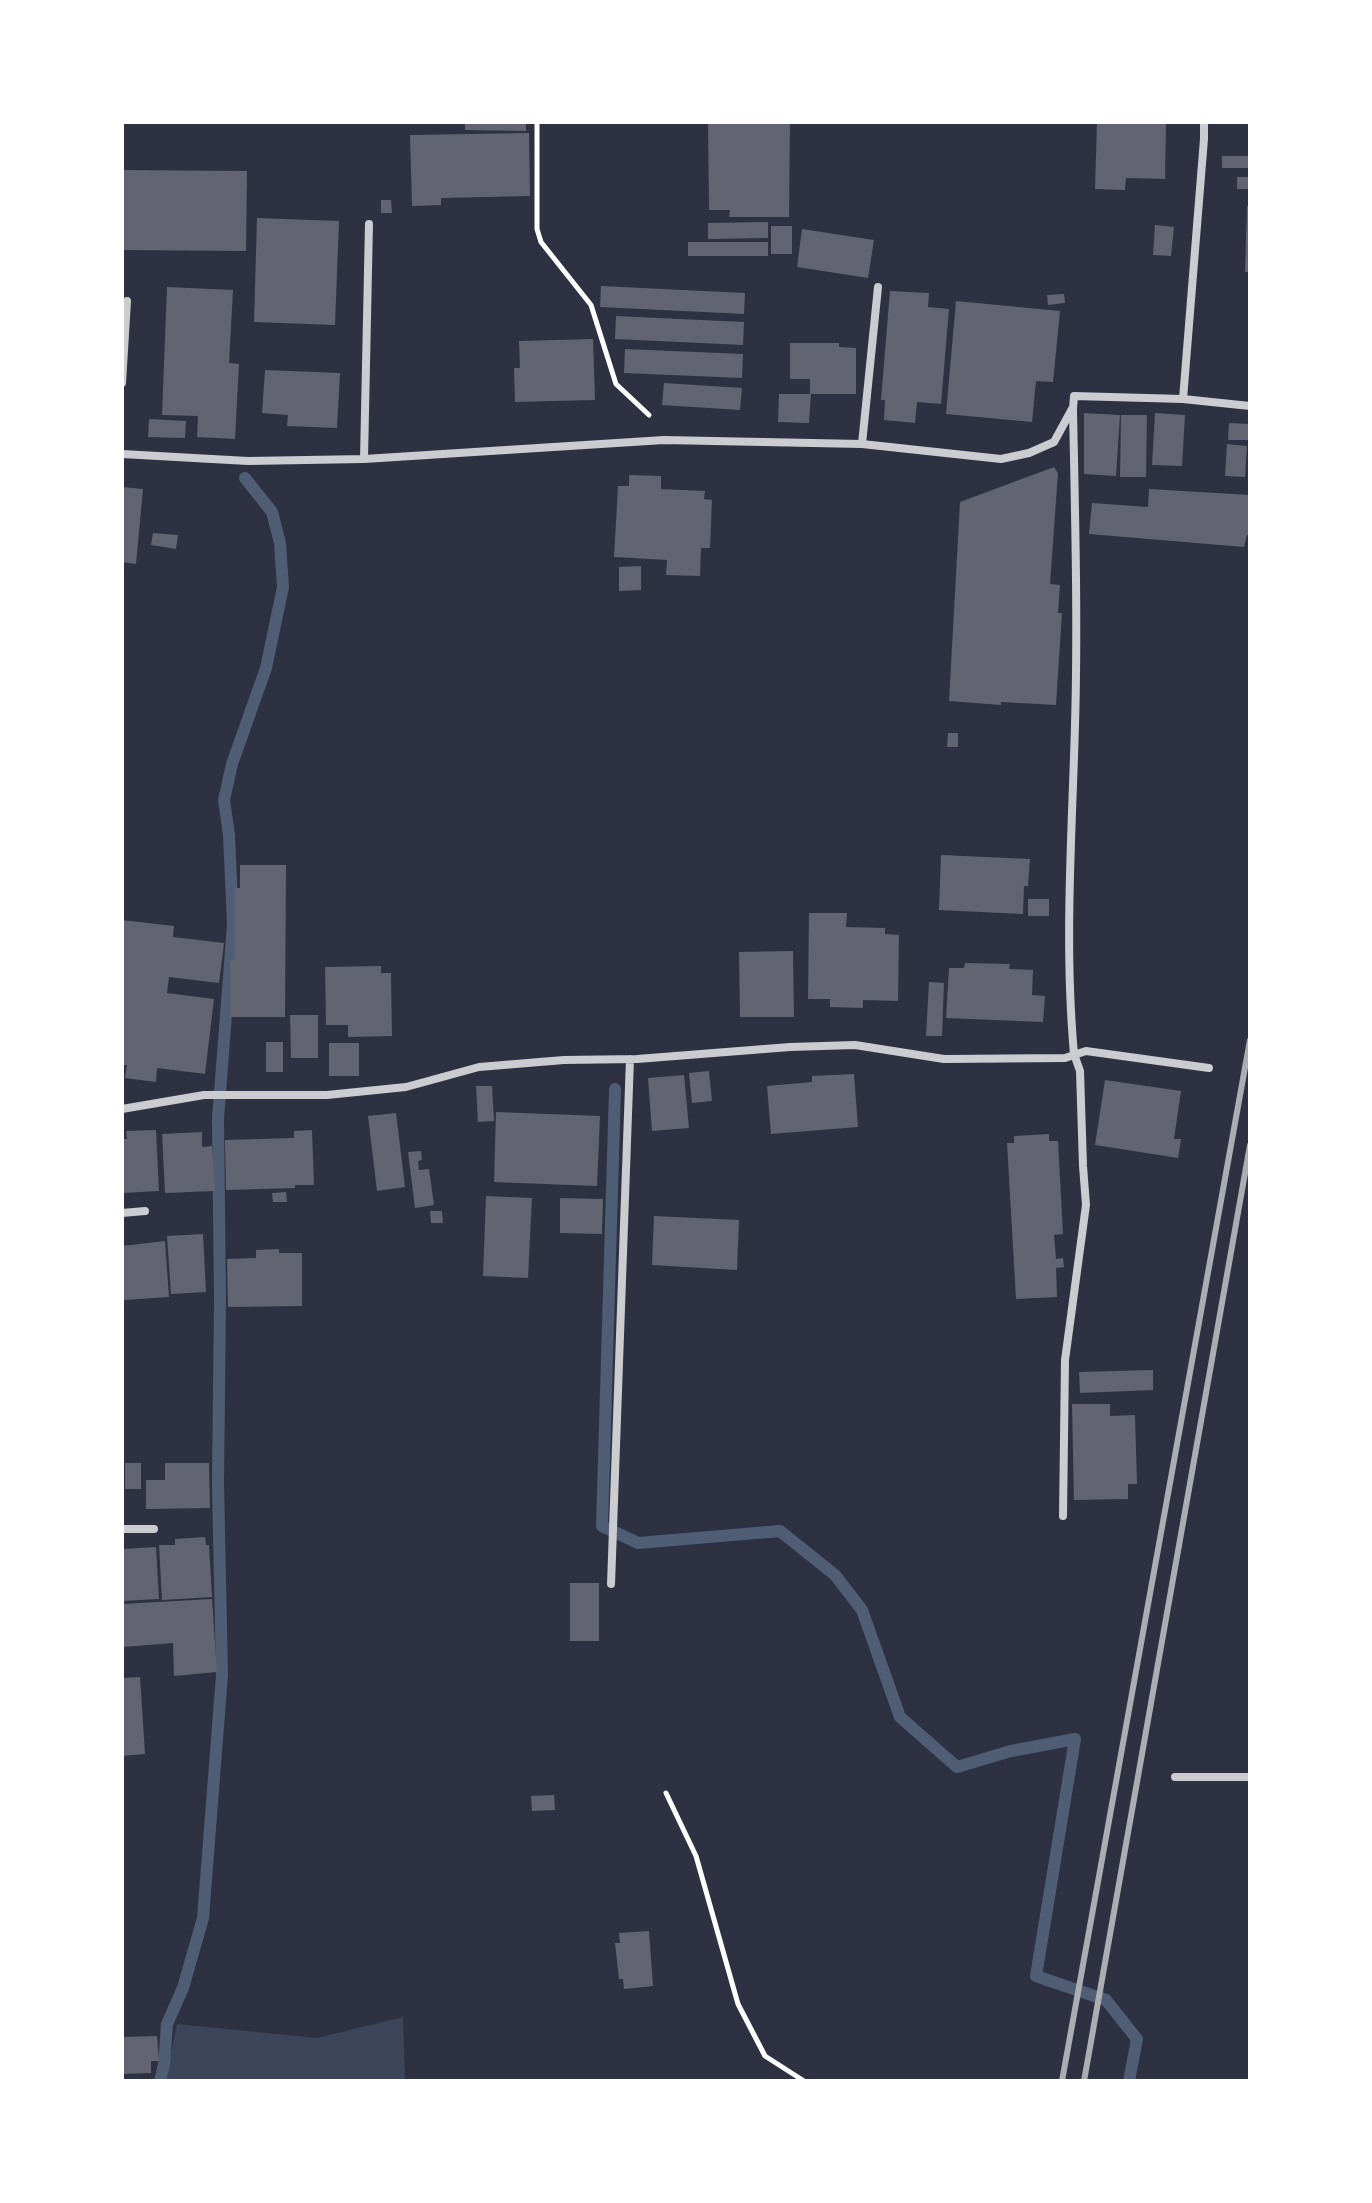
<!DOCTYPE html>
<html>
<head>
<meta charset="utf-8">
<style>
	body { margin:0 }
	#map { position:relative; width:1372px; height:2203px; overflow:hidden; background:#2d3142; font-family:Barlow,sans-serif }
	canvas { display:block }
	.frame { position:absolute; inset:0; border:124px solid #fff; pointer-events:none }
</style>
</head>
<body>
<div id="map">
<canvas width="1372" height="2203"></canvas>
<div class="frame"></div>
</div>
<script>
const ctx = document.querySelector('canvas').getContext('2d');
ctx.lineJoin = 'round';
function fillPath(path, color) { ctx.fillStyle = color; ctx.fill(path, 'evenodd'); }
function strokePath(path, color, width, dash) { ctx.strokeStyle = color; ctx.lineWidth = width; ctx.lineCap = dash ? 'butt' : 'round'; ctx.setLineDash(dash || []); ctx.stroke(path); }
const green = new Path2D(`
	M403,2017l2,64h-240l12,-57 140,14z`);
const stream = new Path2D(`
	M615,1089l-13,437 36,17 142,-12 55,44 27,35 38,107 57,50 54,-16 64,-12 -39,237 70,24 31,39 -8,42
	M160,2081l4,-16 3,-41 16,-36 20,-70 19,-243 -4,-192 2,-184 -2,-181 15,-193 -4,-90 -5,-35 8,-36 34,-96 17,-81 -3,-44 -8,-31 -27,-34`);
const building = new Path2D(`
	M465,122h61v9l-61,-1z
	M708,122h82l-1,95h-60l1,-7h-21z
	M1097,122h69l-1,57 -39,-1 -1,12 -30,-1z
	M529,133l1,63 -89,2v7l-29,1 -2,-71z
	M1222,156h28v12h-28z
	M122,170l125,1 -1,80 -124,-1z
	M1237,177h13v12h-13z
	M381,200h10l1,13h-11z
	M1247,206h3v66h-5z
	M257,218l82,3 -4,104 -81,-3z
	M768,222v16l-60,1v-16z
	M1155,225l19,2 -3,29 -18,-1z
	M771,226h21v28h-21z
	M802,229l72,11 -6,38 -71,-11z
	M688,242h80v14h-80z
	M601,286l144,7 -1,21 -144,-7z
	M167,287l66,3 -4,73 10,1 -4,75 -38,-2 1,-21 -36,-1z
	M890,291l39,2 -1,14 21,2 -8,95 -24,-2 -2,21 -31,-3 1,-20h-4z
	M1064,294l1,9 -17,2 -1,-10z
	M956,301l104,10 -7,71 -17,-1 -4,41 -86,-8z
	M616,316l128,6 -1,23 -128,-6z
	M593,339l2,61 -80,2 -1,-34h6l-1,-27z
	M790,343h49v4l17,1v46h-45l-2,29 -31,-1 1,-28h31v-15h-20z
	M625,349l118,5 -1,24 -118,-5z
	M265,370l75,3 -3,55 -50,-2 1,-11 -26,-2z
	M664,383l78,5 -2,22 -78,-5z
	M1084,413l36,2 -4,61 -32,-2z
	M1155,413l30,2 -3,51 -30,-1z
	M1121,415h26l-1,62h-26z
	M149,419l37,2 -1,17 -37,-1z
	M1229,423l21,1 -2,16h-20z
	M1227,444l20,2 -2,31 -20,-1z
	M1054,467l4,6 -8,111 10,1 -2,28h4l-6,92 -55,-3v3l-52,-4 11,-199z
	M629,475l32,1v13l44,2 -1,8 8,1 -2,48h-9l-1,28 -34,-1 1,-15 -53,-3 4,-71h11z
	M122,487l21,2 -7,75 -14,-2z
	M1149,489l101,6v40h-3l-3,12 -155,-13 3,-31 56,4z
	M153,533l25,2 -2,14 -25,-4z
	M641,566v24l-22,1v-24z
	M948,733h10v14h-11z
	M941,855l89,4 -2,27h-4l-1,28 -84,-4z
	M240,865h46l-1,152h-55v-57h5v-72h5z
	M1028,899h21v17h-21z
	M809,913h38l-1,14 39,1v6l14,1 -1,66 -35,-1v8l-33,-1v-8h-22z
	M122,920l52,6 -1,11 51,6 -5,40 -50,-6 -2,16 47,6 -9,75 -48,-6 -1,14 -31,-4 2,-13h-5z
	M793,951l1,66h-54l-1,-65z
	M965,963l45,1 -1,5 24,1 -1,25 13,1 -2,26 -97,-4 3,-50h15z
	M381,966v7h10l1,63 -44,1v-12h-22l-1,-58z
	M929,982l15,1 -2,53h-16z
	M290,1015h28v43h-27z
	M266,1042h17v30h-17z
	M329,1043h30v33h-30z
	M709,1071l3,30 -20,2 -3,-30z
	M854,1074l4,53 -87,7 -4,-48 45,-4v-6z
	M684,1075l5,53 -37,3 -4,-53z
	M1105,1080l76,11 -7,48h7l-3,19 -83,-13z
	M476,1086h16l2,35 -16,1z
	M496,1112l104,4 -3,70 -103,-4z
	M396,1113l9,74 -28,4 -9,-75z
	M156,1130l3,61 -37,2v-54h5l-1,-8z
	M312,1130l2,55h-19v3l-69,2 -1,-50 69,-2v-7z
	M202,1132v15l10,-1 3,45 -50,2 -3,-59z
	M1049,1134v7h9l5,93 -9,1 2,24 7,-1 1,9 -8,1 1,29 -41,2 -9,-156h7v-7z
	M421,1151l1,9 -4,1 1,9 10,-1 5,36 -19,3 -7,-56z
	M286,1192l1,10h-14l-1,-9z
	M486,1196l46,2 -4,80 -45,-2z
	M560,1198l43,1 -1,35 -42,-1z
	M430,1211h12l1,12h-12z
	M654,1216l85,4 -2,50 -85,-5z
	M203,1234l3,58 -35,2 -4,-58z
	M165,1241l4,56 -45,3 -2,-54z
	M279,1249v4h23v53l-74,1 -1,-48 29,-1v-8z
	M1153,1370v20l-73,3 -1,-21z
	M1072,1404h38v12l25,-1 2,69h-9v15l-54,1z
	M125,1463h16v26h-16z
	M165,1463h44l1,45 -64,1v-29h19z
	M205,1537l1,8h3l3,52 -50,3 -3,-55h16v-6z
	M156,1547l3,52 -37,2v-52z
	M570,1583h29v58h-29z
	M212,1599l5,73 -43,4 -1,-33 -51,4v-43z
	M140,1677l5,77 -23,2v-78z
	M554,1795l1,15 -23,1 -1,-15z
	M649,1931l4,55 -29,3 -1,-10h-4l-4,-36h5l-1,-10z
	M157,2036l2,25h-8v12l-29,1v-37z`);
const path = new Path2D(`
	M537,122v107l4,13 50,63 25,79 33,31
	M666,1793l30,63 42,148 27,52 39,25`);
const minor = new Path2D(`
	M122,383l5,-82
	M1183,399l21,-260v-17
	M862,444l16,-157
	M122,454l126,7 116,-2 300,-19 198,4 139,15 28,-6 25,-11 18,-33
	M364,459l5,-235
	M122,1109l82,-14h123l79,-8 73,-20 85,-7 73,-1 153,-12 65,-2 89,14 121,-1 21,-7 123,17
	M122,1213l23,-2
	M1063,1516l2,-156 21,-155 -3,-39 -3,-95 -6,-17c-10,-110 -2,-219 1,-329 3,-105 0,-211 -2,-316l1,-13 109,3 67,7
	M122,1529h32
	M611,1584l19,-525
	M1175,1777h75`);
const rail = new Path2D(`
	M1062,2081l188,-1041
	M1084,2081l166,-936`);
fillPath(green, '#3c4559');
strokePath(stream, '#4f5d75', 12);
fillPath(building, '#626471');
strokePath(path, '#fff', 5);
strokePath(minor, '#caccd0', 8);
strokePath(rail, '#abadb3', 6);
</script>
</body>
</html>
